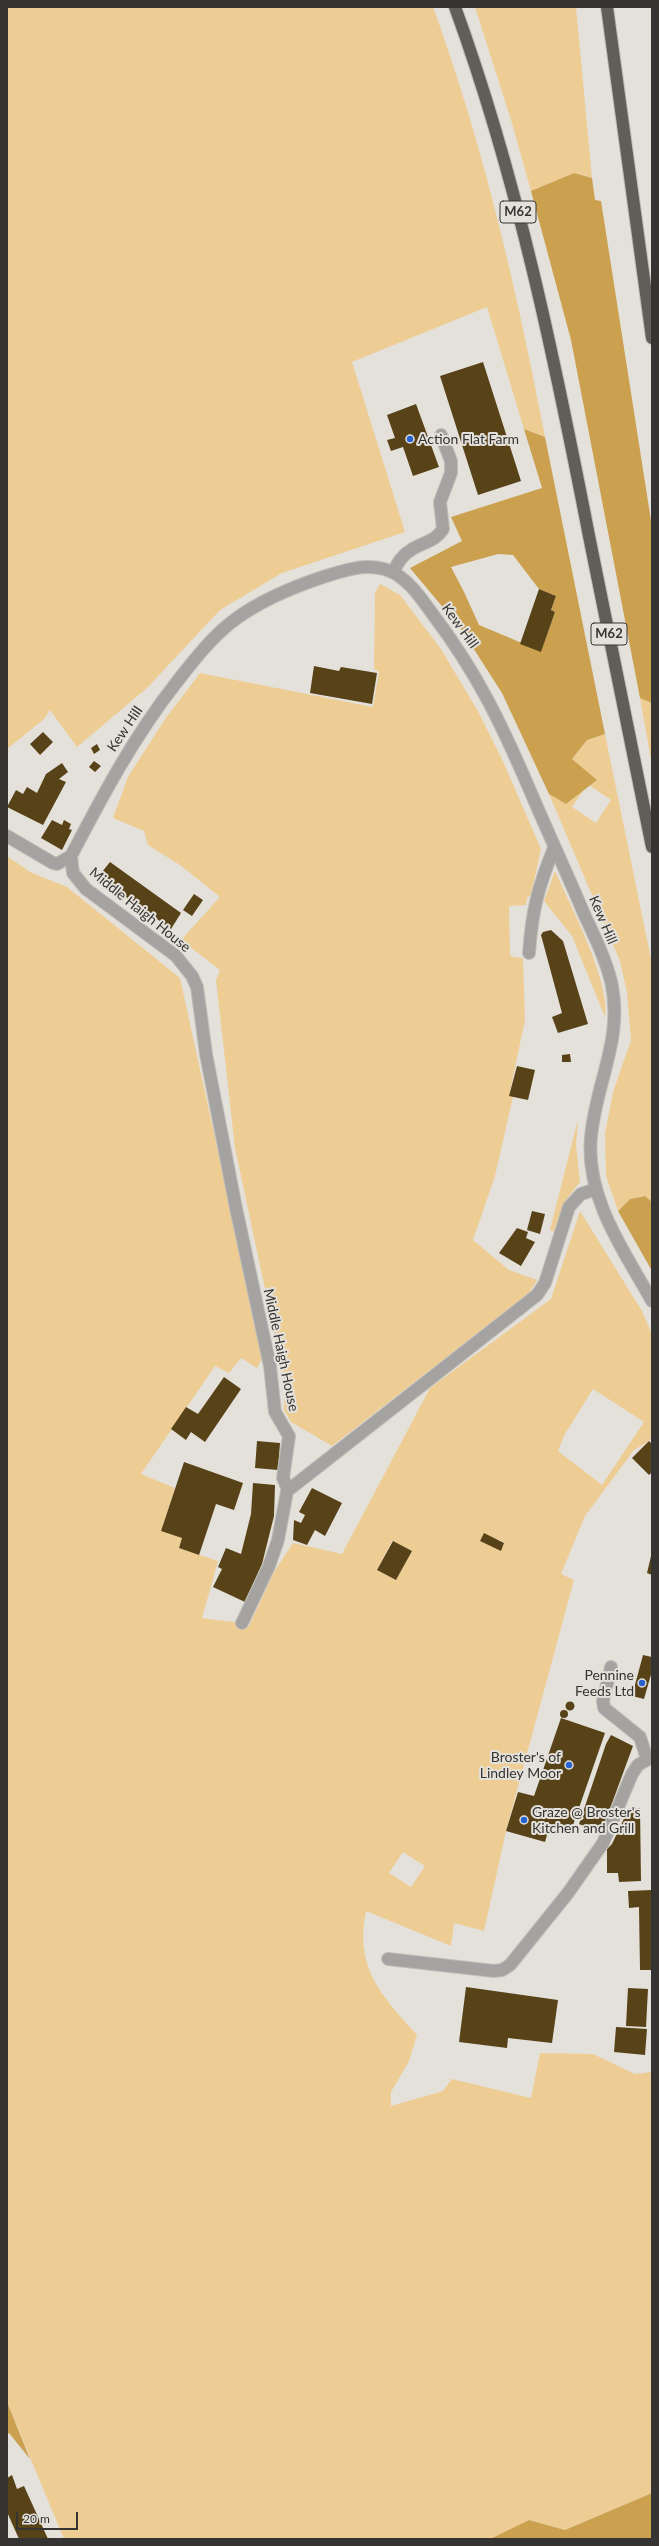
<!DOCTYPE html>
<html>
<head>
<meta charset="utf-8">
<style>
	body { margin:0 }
	#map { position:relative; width:659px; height:2546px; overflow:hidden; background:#e4e1db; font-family:Lato,sans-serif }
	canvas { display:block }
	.frame { position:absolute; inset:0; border:8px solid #363432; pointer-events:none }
	.scale { position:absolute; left:16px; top:2512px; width:62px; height:18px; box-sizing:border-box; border:2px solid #363432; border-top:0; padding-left:5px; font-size:12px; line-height:14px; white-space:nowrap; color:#363432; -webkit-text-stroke:3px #e4e1db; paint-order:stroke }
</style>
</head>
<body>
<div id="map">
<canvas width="659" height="2546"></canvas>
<div class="frame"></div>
<div class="scale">20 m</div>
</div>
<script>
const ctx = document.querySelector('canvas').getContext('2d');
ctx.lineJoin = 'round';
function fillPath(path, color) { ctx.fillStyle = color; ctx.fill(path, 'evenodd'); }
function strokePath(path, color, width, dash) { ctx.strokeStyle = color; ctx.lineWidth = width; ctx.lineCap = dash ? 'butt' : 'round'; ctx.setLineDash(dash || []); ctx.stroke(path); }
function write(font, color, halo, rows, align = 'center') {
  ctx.font = font + ' Lato,sans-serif'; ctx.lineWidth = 4; ctx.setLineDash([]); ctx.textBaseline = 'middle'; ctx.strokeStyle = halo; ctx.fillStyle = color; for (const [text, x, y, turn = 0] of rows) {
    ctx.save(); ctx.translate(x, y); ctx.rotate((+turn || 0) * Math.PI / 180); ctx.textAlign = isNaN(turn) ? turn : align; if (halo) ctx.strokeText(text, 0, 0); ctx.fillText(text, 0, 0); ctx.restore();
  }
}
const green = new Path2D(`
	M7,7h426c51,140 84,284 112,430l-21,-8 -37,-122 -135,55 53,170 -123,41 -62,37 -73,78 -70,59 -27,-37 -6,9 -37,30z
	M475,7h101l16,171 -18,-5 -43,18 -20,-71z
	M380,584l20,11 41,54 38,64 23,46 39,90 -10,46 -4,3 -1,7 -17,1 1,49 3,2 10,1 2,62 -16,76 4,1 -18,79 -22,64 36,30 28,10 -8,13 -197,153 -41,-24 -7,-12 1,-27 -50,-235 -19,-168 4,-10 -39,-30 39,-43 -40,-32 -32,-20 -4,-14 -31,-13 15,-41 37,-58 35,-46 173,34 6,-35 -5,-3 1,-76z
	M640,698l12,5v62z
	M605,734l47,230v238l-7,-6 -15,3 -12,12 -12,-35 -1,-42 8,-42 18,-52 -4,-47 -7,-32 -71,-167 17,10 18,-15 -12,18 24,16 15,-23 -22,-15 7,-5 -24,-21 15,-19z
	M7,856l23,16 37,15 113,91 83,379 -6,11 -16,-10 -12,15 -14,-7 -74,108 34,14 -14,43 21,7 -3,10 39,13 -16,57c16,3 32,2 47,8l25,-54 19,-29 49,11 88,-166 121,-89 29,-88 62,100 10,23v102l-3,5 -15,9 -49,66 -24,58 13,6 -68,251 -22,100 -30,-8 -3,23 -85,-35c-12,57 16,85 51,124l-8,26 -18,31v14l52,-15 9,-12 79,19 9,-45 53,1 42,20 17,-2v421l-87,37 -36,-10 -39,19h-426l-57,-137zM593,1389l51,33 -42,63 -44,-34 7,-17zM484,1534l20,8 -3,8 -21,-9zM392,1541l20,10 -16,29 -19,-10zM403,1852l22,14 -14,21 -22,-14z
	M555,871c15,34 56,111 50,146l-33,-81 -28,-35z
	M578,1119l-2,26 4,37 -15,19 -9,31 -6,-2z`);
const forest = new Path2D(`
	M574,173l18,5 3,22 6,1 51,326v176l-12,-5 -69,-358 -40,-149z
	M524,429l21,8 60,297 -18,6 -15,19 25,21 -31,24 -17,-10 -47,-101 -41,-64 -51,-61 52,-27 -11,-24 91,-29zM498,554l15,1 26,34 17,7 -5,14 4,2 -14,39 -62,-26 -15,-33 -13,-25z
	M645,1196l7,6v69l-34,-60 12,-12z
	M7,2402l23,57 -21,-26 -2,1z
	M652,2493v46h-162l39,-19 36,10z`);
const building = new Path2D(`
	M483,362l38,119 -43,14 -38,-119z
	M416,404l23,63 -26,9 -10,-29 -12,4 -4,-11 8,-2 -8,-23z
	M539,589l17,7 -5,14 4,2 -14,40 -21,-8z
	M314,666l25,5 2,-4 36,6 -5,31 -62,-11z
	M43,732l10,10 -13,13 -10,-11z
	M97,744l3,6 -6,4 -3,-6z
	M94,761l7,5 -6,6 -6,-5z
	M62,763l6,9 -9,7 7,3 -23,43 -36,-18 9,-17 7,4 4,-7 10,6 9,-19z
	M52,820l10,5 2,-5 7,4 -2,5 3,1 -10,20 -21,-12z
	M110,862l71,51 -10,16 -73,-52z
	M194,894l9,6 -11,16 -9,-6z
	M551,930l12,11 25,83 -30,9 -6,-16 10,-4 -21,-78 2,-3z
	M570,1054l1,8h-9v-7z
	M517,1066l18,4 -7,30 -19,-4z
	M532,1211l13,3 -5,20 -13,-4z
	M517,1228l11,4 -2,6 9,4 -14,24 -22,-13z
	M224,1377l17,12 -36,53 -14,-10 -5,8 -15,-11 15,-22 12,7z
	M257,1441l23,2 -2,27 -23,-2z
	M649,1441l3,3v28l-3,3 -17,-17z
	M184,1462l59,21 -9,27 -18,-6 -17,51 -20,-7 3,-10 -21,-7z
	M253,1483l22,2 -1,31 -12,48 -17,38 -32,-15 9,-18 -4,-2 8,-19 15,6 10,-40z
	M312,1488l30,15 -17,33 -10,-6 -8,15 -14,-5 1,-20 7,3 4,-8 -6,-3z
	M484,1533l20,10 -3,8 -21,-10z
	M393,1541l19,10 -16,29 -19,-10z
	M651,1556h1v19l-5,-2z
	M643,1655l9,2v14l-8,28 -12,-3z
	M565.5 1706a4.5 4.5 0 1 1 9 0a4.5 4.5 0 1 1-9 0Z
	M560 1714a4 4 0 1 1 8 0a4 4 0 1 1-8 0Z
	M561,1718l44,15 -34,98 -21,-7 -5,18 -39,-11 12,-39 16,4z
	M611,1735l22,11 -32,87 -22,-9 27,-80z
	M629,1808h11l1,73 -22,1 -1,-9h-11v-24l5,-5z
	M652,1890v80h-12l-1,-63 -10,1 -1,-17z
	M466,1987l92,13 -6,43 -44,-5 -1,10 -48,-6z
	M628,1988l20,1 -2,38 -20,-1z
	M616,2027l31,2 -2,26 -31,-3z
	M12,2475l5,14 7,-3 24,53h-29l-12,-27v-34z`);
const lane = new Path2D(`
	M393,572c5,-9 9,-17 18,-22 12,-8 24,-8 32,-21l-3,-27 11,-29v-12l-10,-26
	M529,953c3,-42 9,-66 25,-105
	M242,1623l27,-57 9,-26 10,-54
	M611,1667l-8,34 1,7 36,29 7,22
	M388,1959l106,12 8,-1 8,-5 58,-72 35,-50 29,-69 6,-9 14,-8`);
const street = new Path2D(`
	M7,836l46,27 4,1 14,-8
	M71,856c32,-61 62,-118 105,-173 18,-23 37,-48 61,-65 25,-18 56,-31 86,-41 23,-7 49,-17 73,-3 16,10 27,27 38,42 43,57 67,107 95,172 18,43 38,85 56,128 10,21 20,42 26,65 13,58 -15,100 -20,156 -6,60 33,114 61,164
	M71,856l2,17 13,16 90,67 16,20 5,11 9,67 30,154 34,158 5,46 14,24 -6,42 3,7 5,3 246,-193 8,-12 24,-76 12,-13 15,-5`);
const highway = new Path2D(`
	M455,7c63,173 100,354 135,534 21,102 42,204 62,306
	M607,7l45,331`);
const markers = [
	[410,439,4,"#2762cf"],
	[642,1683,4,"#2762cf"],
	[569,1765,4,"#2762cf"],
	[524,1820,4,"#2762cf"]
];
const shields = [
	[518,212,36],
	[609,634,36]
];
const shieldNames = [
	["M62",518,212],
	["M62",609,634]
];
const poiNames = [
	["Action Flat Farm",418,439],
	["Pennine",634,1675,"right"],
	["Feeds Ltd",634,1691,"right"],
	["Broster's of",561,1757,"right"],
	["Lindley Moor",561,1773,"right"],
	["Graze @ Broster's",532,1812],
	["Kitchen and Grill",532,1828]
];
const streetNames = [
	["Kew Hill",460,626,54],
	["Kew Hill",125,729,-56],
	["Middle Haigh House",140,910,39],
	["Kew Hill",603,920,67],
	["Middle Haigh House",281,1350,78]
];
fillPath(green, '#eecd95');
fillPath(forest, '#cba04f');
fillPath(building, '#584217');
strokePath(lane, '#c1beb9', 14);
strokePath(street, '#c1beb9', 14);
strokePath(highway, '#c1beb9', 14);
strokePath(lane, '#a5a3a1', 12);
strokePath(street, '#a5a3a1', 12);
strokePath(highway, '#605e59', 12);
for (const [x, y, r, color] of markers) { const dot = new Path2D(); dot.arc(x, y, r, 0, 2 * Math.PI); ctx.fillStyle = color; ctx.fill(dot); strokePath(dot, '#e4e1db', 1.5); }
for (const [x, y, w] of shields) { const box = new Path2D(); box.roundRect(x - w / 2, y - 11, w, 22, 3); ctx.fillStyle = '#e4e1db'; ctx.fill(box); strokePath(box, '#363432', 1); }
write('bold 13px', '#363432', null, shieldNames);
write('14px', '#363432', '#e4e1db', poiNames, 'left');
write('14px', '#363432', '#e4e1db', streetNames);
</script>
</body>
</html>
